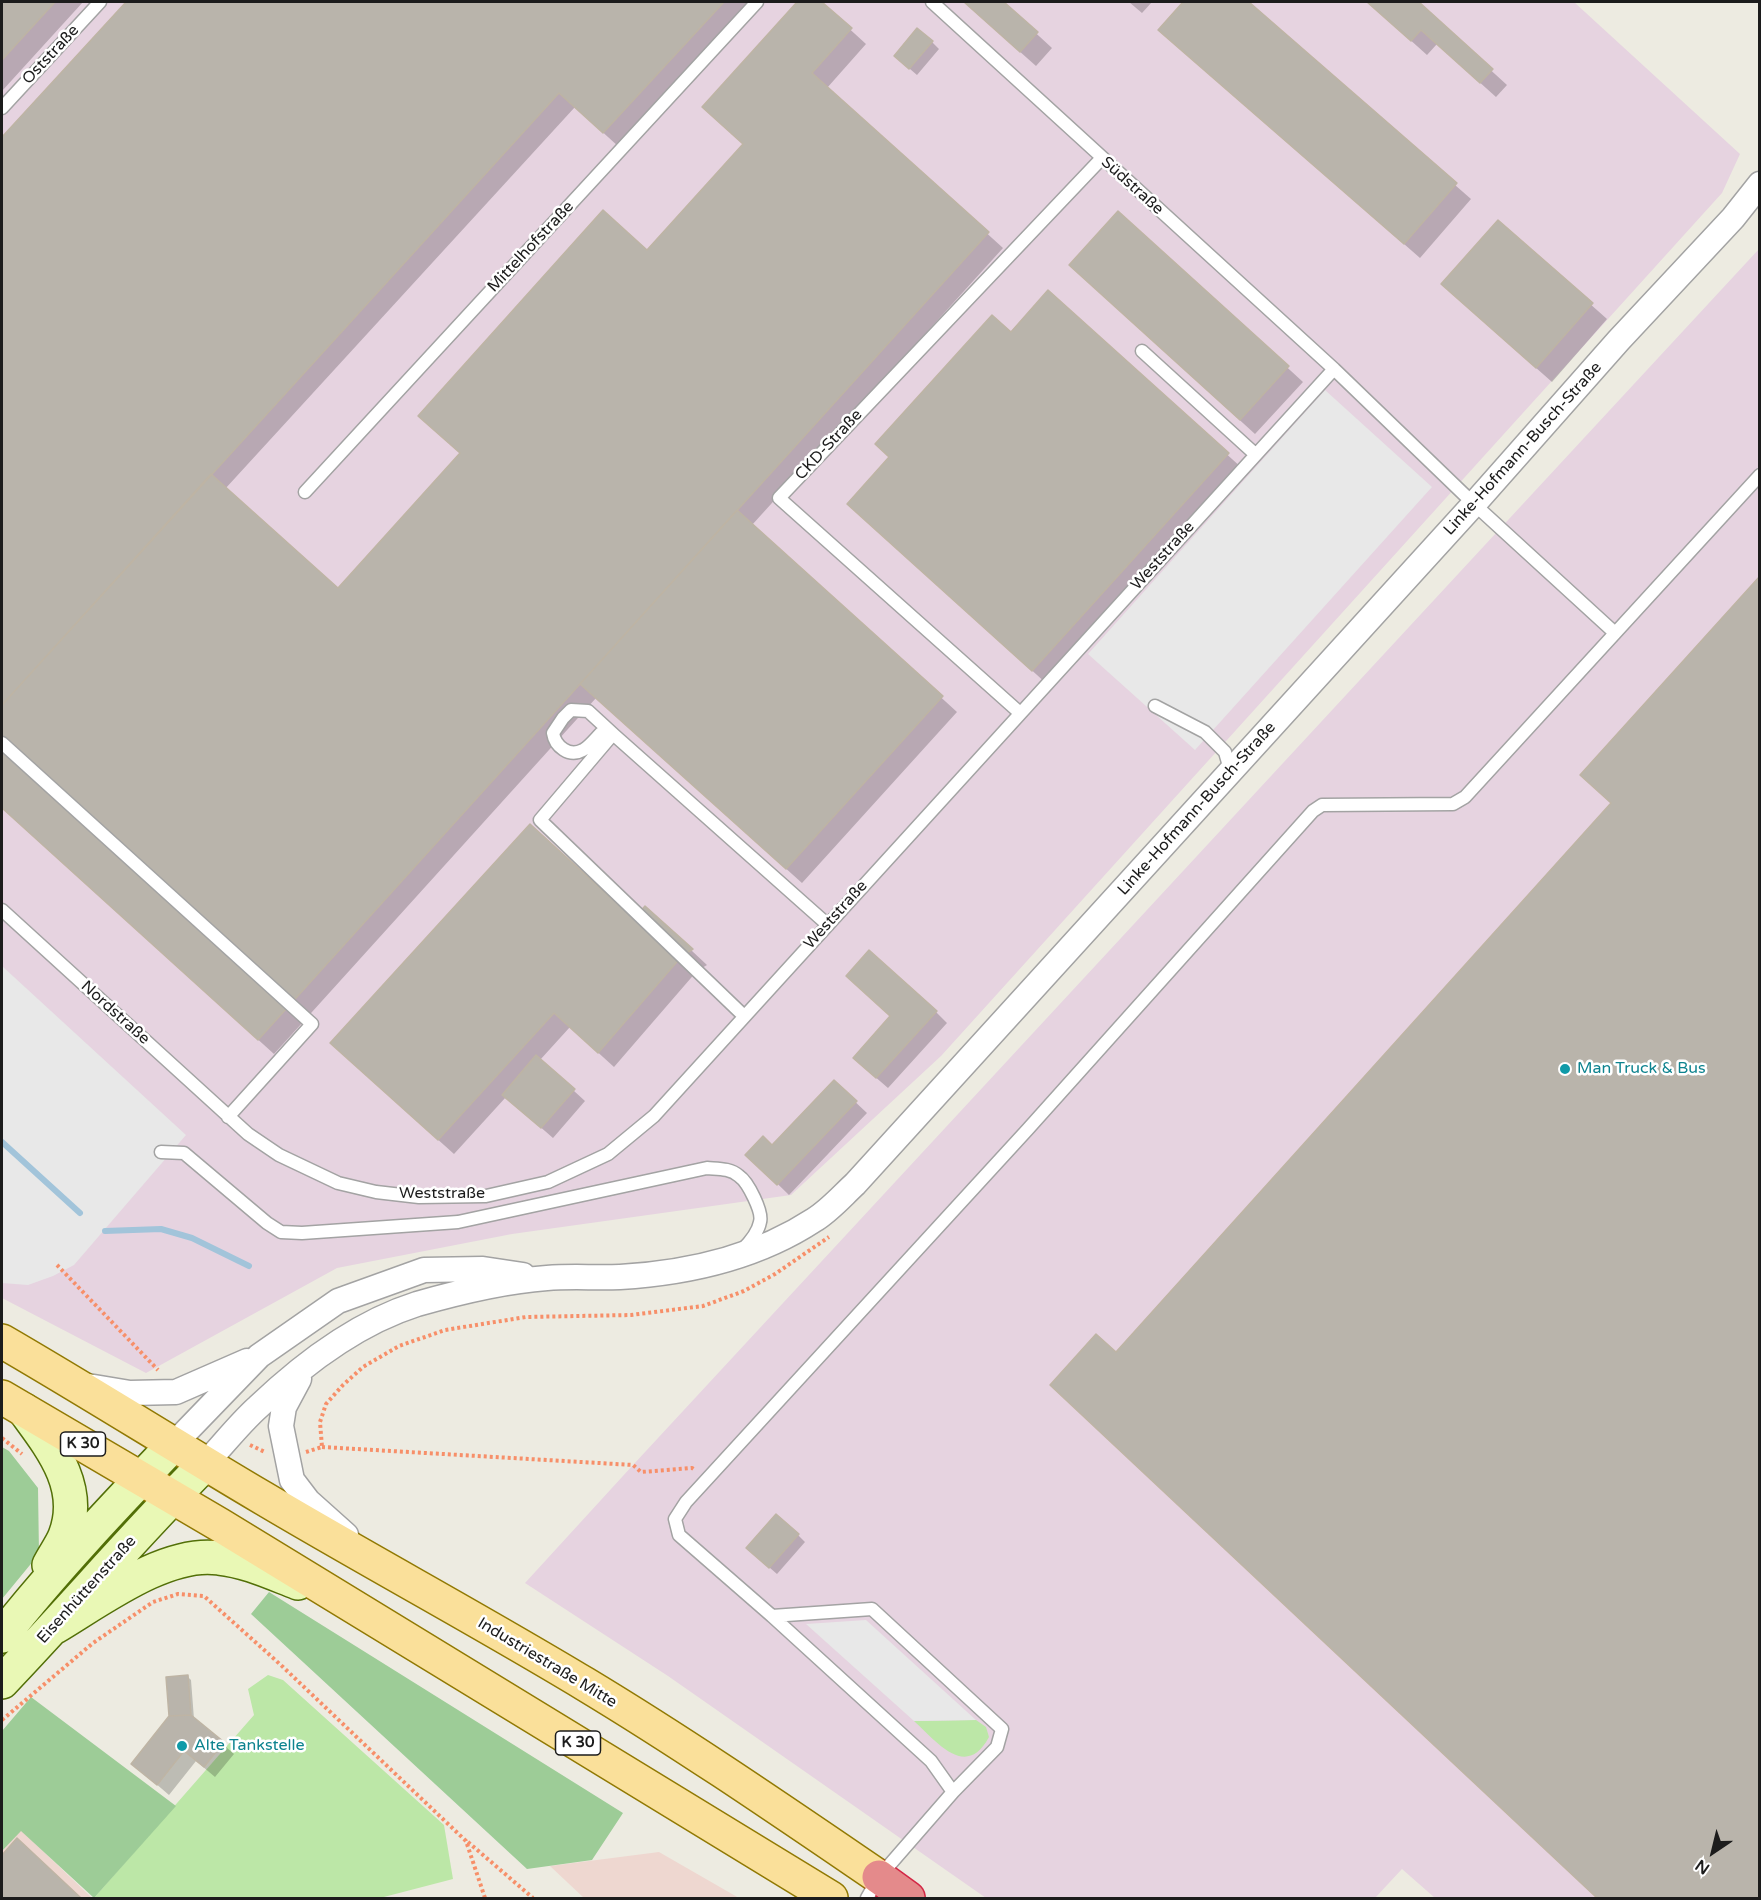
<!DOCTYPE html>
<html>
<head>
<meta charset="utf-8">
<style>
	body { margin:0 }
	#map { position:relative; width:1761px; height:1900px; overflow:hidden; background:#edebe1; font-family:"Varela Round",sans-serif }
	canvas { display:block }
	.frame { position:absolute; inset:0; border:3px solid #1c1c1c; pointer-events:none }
	.north { position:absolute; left:1683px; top:1822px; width:60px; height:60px; -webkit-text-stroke:4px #fff; paint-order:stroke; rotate:215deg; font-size:16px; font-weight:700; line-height:24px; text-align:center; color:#1c1c1c }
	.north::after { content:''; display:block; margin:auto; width:21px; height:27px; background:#1c1c1c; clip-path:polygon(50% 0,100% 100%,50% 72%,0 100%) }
</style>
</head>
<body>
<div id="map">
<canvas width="1761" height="1900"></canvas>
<div class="frame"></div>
<div class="north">N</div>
</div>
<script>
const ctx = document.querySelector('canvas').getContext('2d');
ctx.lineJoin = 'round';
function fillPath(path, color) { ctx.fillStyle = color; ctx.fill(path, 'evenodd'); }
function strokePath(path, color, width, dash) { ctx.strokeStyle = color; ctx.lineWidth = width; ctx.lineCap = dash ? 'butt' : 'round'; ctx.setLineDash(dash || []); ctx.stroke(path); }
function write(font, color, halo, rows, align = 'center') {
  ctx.font = font + ' "Varela Round",sans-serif'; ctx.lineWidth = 5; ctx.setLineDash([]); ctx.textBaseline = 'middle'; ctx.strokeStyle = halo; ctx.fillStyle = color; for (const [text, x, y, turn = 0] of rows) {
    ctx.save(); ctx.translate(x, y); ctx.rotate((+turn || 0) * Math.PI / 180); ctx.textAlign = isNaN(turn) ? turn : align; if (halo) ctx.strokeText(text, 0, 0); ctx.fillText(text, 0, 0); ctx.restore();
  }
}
const commercial = new Path2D(`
	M21,1830l71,68h-90v-47z
	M659,1852l80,46h-155l-34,-32z`);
const industrial = new Path2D(`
	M2,2h1572l166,152 -18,39 -781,863 -150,139 -279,39 -175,34 -191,105 -144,-75z
	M1759,249v1649h-324l-33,-29 -27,29h-389l-318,-222 -143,-93 108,-118z`);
const grass = new Path2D(`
	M268,1675l15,5 161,145 9,54 -73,19h-286l160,-183 -6,-26z
	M976,1720l10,7 3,10c-23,43 -52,5 -75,-16z`);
const forest = new Path2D(`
	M2,1447l7,4 29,37 1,66 -37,45z
	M269,1592l354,221 -31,47 -65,9 -276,-255z
	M31,1697l145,109 -82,92 -73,-67 -19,20v-120z`);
const parking = new Path2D(`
	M1325,390l107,97 -237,263 -107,-96z
	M2,966l184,169 -112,130 -21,11 -25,9 -26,-2z
	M866,1620l110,100 -62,1 -108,-97z`);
const shadow = new Path2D(`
	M2,2h81l-81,89z
	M128,2h625l-134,145 -44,-40 -350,382 113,101 407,-445 -41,-39 95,-104h21l46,42 -39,44 176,160 -251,277 205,187 -155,171 -206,-185 -322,356 -272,-246v-668z
	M964,2h38l50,46 -16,18z
	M1129,2h23l-10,11z
	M1185,2h61l225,197 -51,59 -260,-228z
	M1368,2h48l91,83 -11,12 -59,-53 -10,11z
	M932,42l7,7 -22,26 -14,-12z
	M1119,213l184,169 -48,52 -169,-154z
	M1498,222l109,97 -55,63 -94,-83z
	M1048,292l195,177 -195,216 -199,-181z
	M1760,578v1320h-162l-534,-502 52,-42 496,-550z
	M646,908l61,57 -10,6 -83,96 -44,-40 -30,33 45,41 -32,37 -47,-41 -52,57 -107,-96 287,-137z
	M936,1012l11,11 -59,65 -22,-19z
	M834,1082l33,31 -78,82 -42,-41 25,-7z
	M798,1535l7,7 -28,32 -22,-19z
	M188,1677l3,3 3,39 40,35 -19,23 -19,-16 -27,34 -36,-31 38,-48z
	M17,1840l62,58h-77v-41z`);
const stream = new Path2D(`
	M2,1142l78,71
	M105,1231l56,-2 31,9 57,28`);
const building = new Path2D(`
	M2,2h53l-53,58z
	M126,2h598l-121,131 -44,-40 -557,612v-568z
	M797,2h25l30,26 -40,45 177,159 -731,808 -256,-232v-103l209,-231 127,114 122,-135 -42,-37 185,-206 44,40 96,-106 -41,-37z
	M964,2h40l34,30 -18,20z
	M1183,2h66l208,181 -53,61 -246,-214z
	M1367,2h52l74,67 -13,14 -59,-53 -10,11z
	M917,28l16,13 -24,28 -15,-13z
	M1118,211l171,155 -49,54 -171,-155z
	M1498,220l95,83 -57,65 -95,-84z
	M1048,290l181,163 -197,218 -185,-167 42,-47 -14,-13 117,-129 19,17z
	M737,510l206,186 -157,173 -206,-185z
	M1760,576v1322h-163l-547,-513 46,-51 20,18 495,-549 -31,-28z
	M530,824l104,95 11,-13 48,43 -11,7 -84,97 -44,-40 -116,127 -108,-97z
	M869,950l68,61 -61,67 -23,-20 37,-42 -44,-40z
	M536,1055l39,34 -34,39 -39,-33z
	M834,1080l23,21 -80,84 -32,-30 18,-19 9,9z
	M776,1514l23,20 -30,34 -23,-20z
	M188,1675l3,40 -22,1 -3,-39z
	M191,1715l33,27 -20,25 -20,-16 -27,34 -26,-21 38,-48z
	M17,1838l64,60h-79v-43z`);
const path = new Path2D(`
	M57,1265l101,105
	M2,1438l20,16
	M250,1445l15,7
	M322,1447l311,18 8,7 51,-4 3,2
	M306,1452l16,-5 -2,-25 6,-18 17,-19 20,-18 36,-21 46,-16 81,-13 105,-2 72,-9 41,-15 31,-17 54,-37
	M2,1720l91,-77 60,-41 25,-8 26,2 79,71 183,174 19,57
	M468,1842l65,56`);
const lane = new Path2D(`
	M932,2l402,367 140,135 141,129
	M2,108l98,-106
	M1142,351l113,103
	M305,492l452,-490
	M1155,706l50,26 20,20 6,21
	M571,710l17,1 25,23 -12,-1c-5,5 -12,14 -18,17 -14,8 -28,-4 -30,-17l10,-15z
	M1020,713l-241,-215 323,-340
	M2,743l310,281 -84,93
	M2,910l246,224 31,21 59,28 38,9 43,5 67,-1 62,-14 60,-28 46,-38 680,-747
	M744,1016l-204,-196 73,-86 215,191
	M161,1152l23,1 83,70 14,9 21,1 156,-11 249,-54c11,1 23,0 32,8 9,6 24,36 21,46 -2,11 -11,21 -18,28
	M772,1616l100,-7 130,120 -5,18 -44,45
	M867,1898l12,-21 74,-85 -22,-31 -159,-145 -93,-81 -4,-16 11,-17 342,-373 285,-318 9,-6 131,-1 12,-7 295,-322`);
const street = new Path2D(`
	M299,1379l-15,28 -3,19 11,54 16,21 38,34
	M88,1386l42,7 46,-1 71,-31
	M173,1445l86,-89 79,-55 86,-31 59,-1 40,6
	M205,1464c18,-19 34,-40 53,-57 45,-43 99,-84 159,-103 42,-12 87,-23 130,-26 24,-2 48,0 73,-1 68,-4 136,-19 194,-57 15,-9 28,-24 41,-36l619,-680 145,-164 114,-122 27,-34`);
const secondary = new Path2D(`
	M24,1410c27,37 60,77 41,126 -4,10 -11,19 -16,29
	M55,1627c44,-26 111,-77 164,-69 28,3 53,15 79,25
	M2,1636c53,-67 112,-129 171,-191
	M2,1682c69,-72 133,-148 203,-218`);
const primary = new Path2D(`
	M2,1341c88,51 173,105 261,157 106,63 216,122 322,186 101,61 197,127 294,193
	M2,1397l218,128 611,373`);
const highway = new Path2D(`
	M879,1877l29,21`);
const markers = [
	[1565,1069,6,"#0f9aa8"],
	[182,1746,6,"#0f9aa8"]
];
const shields = [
	[83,1444,45],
	[578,1743,45]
];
const shieldNames = [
	["K 30",83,1444],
	["K 30",578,1743]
];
const streetNames = [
	["Oststraße",51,55,-47],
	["Südstraße",1132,186,42],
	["Mittelhofstraße",531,247,-47],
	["CKD-Straße",829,445,-47],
	["Linke-Hofmann-Busch-Straße",1523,449,-48],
	["Weststraße",1163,556,-48],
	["Linke-Hofmann-Busch-Straße",1197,809,-48],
	["Weststraße",836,915,-48],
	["Nordstraße",115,1013,42],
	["Weststraße",442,1194],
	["Eisenhüttenstraße",87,1590,-48],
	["Industriestraße Mitte",547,1663,31]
];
const cultureNames = [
	["Man Truck & Bus",1577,1069],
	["Alte Tankstelle",194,1746]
];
fillPath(commercial, '#eed7d0');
fillPath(industrial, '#e6d3e0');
fillPath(grass, '#bce7a7');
fillPath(forest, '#9dcc97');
fillPath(parking, '#e8e8e8');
fillPath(shadow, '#0003');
strokePath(stream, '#a2c4da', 6);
fillPath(building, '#b9b4ab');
strokePath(building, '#beb4a4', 1.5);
strokePath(lane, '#a3a3a3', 15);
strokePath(street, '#a3a3a3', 27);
strokePath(secondary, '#526f07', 36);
strokePath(primary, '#917903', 36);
strokePath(highway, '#d32745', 36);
strokePath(path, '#f78f69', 4, [3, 3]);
strokePath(lane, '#fff', 12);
strokePath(street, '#fff', 24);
strokePath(secondary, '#e9f8b5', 33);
strokePath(primary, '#fae09a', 33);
strokePath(highway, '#e48a8b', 33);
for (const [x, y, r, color] of markers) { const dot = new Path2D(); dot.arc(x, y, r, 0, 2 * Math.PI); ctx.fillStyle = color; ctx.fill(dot); strokePath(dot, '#fff', 2); }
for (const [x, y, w] of shields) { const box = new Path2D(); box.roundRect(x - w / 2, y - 12, w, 24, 4.5); ctx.fillStyle = '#fff'; ctx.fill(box); strokePath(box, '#1c1c1c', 1.5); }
write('bold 15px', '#1c1c1c', null, shieldNames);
write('16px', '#1c1c1c', '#fff', streetNames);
write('16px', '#0d838f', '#fff', cultureNames, 'left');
</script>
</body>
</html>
